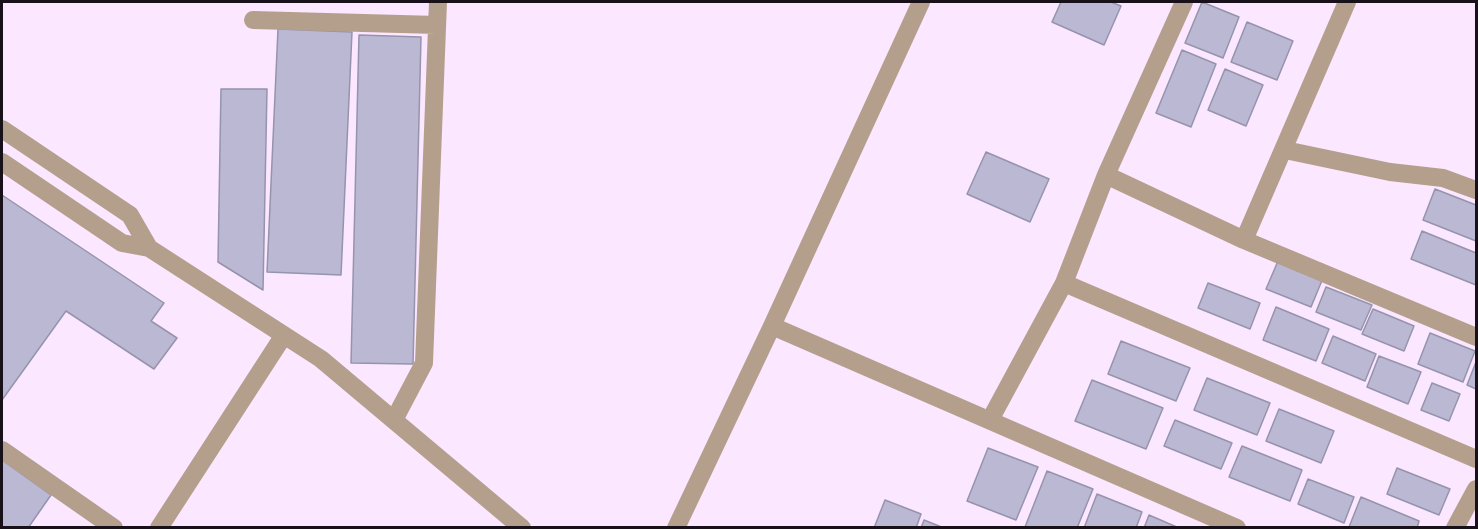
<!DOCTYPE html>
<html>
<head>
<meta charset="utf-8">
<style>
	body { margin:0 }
	#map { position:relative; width:1478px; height:529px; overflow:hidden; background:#fbe7ff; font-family:"DejaVu Sans",sans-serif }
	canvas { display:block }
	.frame { position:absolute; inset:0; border:3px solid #181119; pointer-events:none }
</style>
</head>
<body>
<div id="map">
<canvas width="1478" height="529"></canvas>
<div class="frame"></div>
</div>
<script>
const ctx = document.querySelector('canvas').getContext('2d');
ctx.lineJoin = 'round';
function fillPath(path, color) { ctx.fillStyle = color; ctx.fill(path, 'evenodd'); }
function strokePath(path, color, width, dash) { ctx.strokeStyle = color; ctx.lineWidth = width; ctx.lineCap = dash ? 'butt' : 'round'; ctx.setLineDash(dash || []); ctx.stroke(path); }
const building = new Path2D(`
	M1061,2h50l10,4 -17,39 -52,-23z
	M1202,2l37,15 -16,41 -38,-15z
	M1247,22l46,19 -16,39 -46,-18z
	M278,29l74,3 -11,243 -74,-3z
	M359,35l62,2 -8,327 -62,-1z
	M1182,50l34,14 -25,63 -35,-14z
	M1225,69l38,16 -17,41 -38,-16z
	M221,89h46l-4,201 -45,-28z
	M986,152l63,27 -19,43 -63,-28z
	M1435,189l41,16v36l-53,-21z
	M2,195l162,108 -13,18 26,17 -23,31 -88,-58 -64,89z
	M1422,231l54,22v32l-65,-26z
	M1278,261l45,17 -12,29 -45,-18z
	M1208,283l52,20 -10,26 -52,-21z
	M1326,287l46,18 -11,25 -45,-18z
	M1276,307l53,22 -13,32 -53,-21z
	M1373,309l41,17 -10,25 -42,-17z
	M1430,333l45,18 -12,31 -45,-18z
	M1333,336l43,18 -11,27 -43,-18z
	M1121,341l69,27 -14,33 -68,-27z
	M1379,356l42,16 -13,32 -41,-17z
	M1476,362v27l-9,-4z
	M1207,378l63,25 -13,32 -63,-25z
	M1092,380l71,28 -17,41 -71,-28z
	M1432,383l28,11 -11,27 -28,-11z
	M1279,409l55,22 -13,32 -55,-22z
	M1175,420l57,23 -11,26 -57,-23z
	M1242,446l60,24 -12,31 -61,-24z
	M988,448l50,19 -22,53 -49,-19z
	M2,460l49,35 -23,33h-26z
	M1397,468l53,21 -11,26 -52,-21z
	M1047,471l46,18 -16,39 -52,-1z
	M1308,479l46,18 -10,26 -46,-19z
	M1097,494l45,18 -6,16h-52z
	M1361,497l58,24 -2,7 -68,-1z
	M885,500l36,14 -5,14h-42z
	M1149,515l30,13h-35z
	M924,520l20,8h-23z`);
const minor = new Path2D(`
	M253,20l184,5
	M2,129l128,86 19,33
	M1285,150l105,22 53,6 33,12
	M2,162l120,81 27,5 172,111 201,169
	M1106,175l138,65 232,97
	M1244,240l103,-238
	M1064,283l412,176
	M772,326l465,202
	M394,420l30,-57 14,-361
	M990,420l74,-137 42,-108 78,-173
	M2,450l112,78
	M159,528l125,-193
	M676,528l96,-202 149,-324
	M1455,528l21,-39`);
fillPath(building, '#bbb8d3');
strokePath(building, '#9693ad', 1.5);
strokePath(minor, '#b49f8c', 18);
</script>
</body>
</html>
